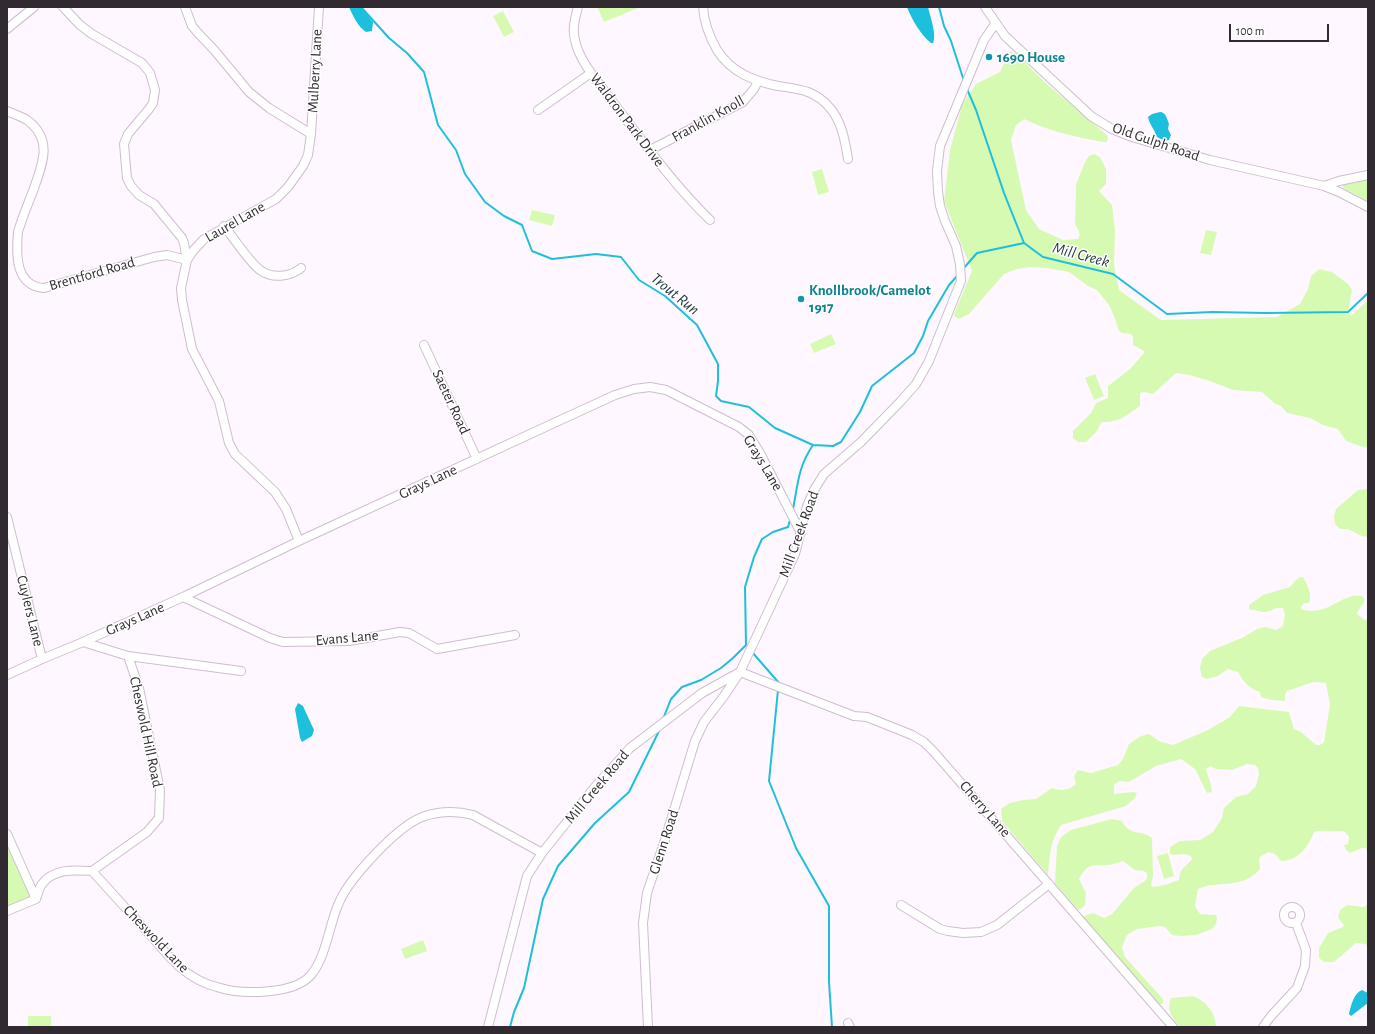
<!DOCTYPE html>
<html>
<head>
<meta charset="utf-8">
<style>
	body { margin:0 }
	#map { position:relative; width:1375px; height:1034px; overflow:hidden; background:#fff7ff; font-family:"Alegreya Sans",sans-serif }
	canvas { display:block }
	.frame { position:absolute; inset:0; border:8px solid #312b31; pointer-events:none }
	.scale { position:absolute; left:1229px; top:24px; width:100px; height:18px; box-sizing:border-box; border:2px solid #312b31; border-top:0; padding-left:5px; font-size:12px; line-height:14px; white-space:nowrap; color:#312b31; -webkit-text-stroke:3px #fff; paint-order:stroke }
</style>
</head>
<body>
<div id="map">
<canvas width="1375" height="1034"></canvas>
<div class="frame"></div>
<div class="scale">100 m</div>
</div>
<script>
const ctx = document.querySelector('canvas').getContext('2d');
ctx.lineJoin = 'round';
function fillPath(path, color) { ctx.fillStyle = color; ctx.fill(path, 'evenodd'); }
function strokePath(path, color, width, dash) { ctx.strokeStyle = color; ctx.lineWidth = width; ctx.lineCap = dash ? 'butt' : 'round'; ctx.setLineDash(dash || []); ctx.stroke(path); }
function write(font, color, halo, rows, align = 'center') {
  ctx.font = font + ' "Alegreya Sans",sans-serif'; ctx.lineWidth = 3; ctx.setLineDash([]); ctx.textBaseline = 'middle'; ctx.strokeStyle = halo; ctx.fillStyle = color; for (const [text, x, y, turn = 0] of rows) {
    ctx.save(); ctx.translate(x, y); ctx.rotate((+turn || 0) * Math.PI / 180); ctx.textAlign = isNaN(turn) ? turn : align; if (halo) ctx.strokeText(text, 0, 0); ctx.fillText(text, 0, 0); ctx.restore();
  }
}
const green = new Path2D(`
	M597,7h40l1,1 -34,14z
	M503,11l11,21 -10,5 -11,-21z
	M1010,52l5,1 33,32 59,50 1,4 -1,3h-4c-27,-5 -55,-11 -79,-23l-8,6 -5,15 15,70 13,19 24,11 15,-1 2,-5 -5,-10 1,-40 10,-24 3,-4 5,-2 6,3 6,12v15l-7,7 13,14 3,25 -1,35 5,25 42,30 116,-3 23,-13 8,-15 3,-13 8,-7 13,3 16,12 4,6 -4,22 3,4 17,-16v148l-8,-2 -14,-5 -8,-12 -15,-4 -13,-7 -23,-5 -6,-7 -7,-3 -12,-11 -29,-2 -23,-9 -21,-6 -13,-2 -23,21 -9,-2 -4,1v13c-13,9 -21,17 -38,16l-6,10 -10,10h-8l-5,-4v-7l18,-18 5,-10 12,-5v-12l22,-17 14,-16v-2l-11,-6v-8l-2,-3 -9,-1 -3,-2 -5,-15 -5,-11 -12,-15 -9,-4 -19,-14 -22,-4 -17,-1 -13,2 -13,5 -35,40 -10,5 -5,-3v-2l18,-43 -28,-70 6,-51 12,-45 14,-21 24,-12 7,-15z
	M822,169l7,23 -11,3 -6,-23z
	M1368,177v24l-25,-13v-5z
	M532,210l23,5 -3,11 -23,-6z
	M1206,230l11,2 -6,23 -11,-2z
	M831,334l5,10 -22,9 -4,-9z
	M1095,374l9,22 -10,4 -9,-22z
	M1368,489v48l-6,-1 -14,-7h-8l-5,-5 -1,-8 2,-7 22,-19z
	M1300,577h3c5,9 9,16 6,26h-5l-3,4v2c26,9 42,-18 61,-13 7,7 -4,11 -5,18l8,6 3,-1v239l-2,-10h-4l-12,5 -4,-3 -2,-5 4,-1 1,-7 -5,-6c-10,1 -20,-2 -30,1 -5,14 -17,30 -33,29l-6,-7 -6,-2 -8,4 -2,3 1,10c-13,15 -28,14 -46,16 -6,0 -11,2 -16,4l-3,17 5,8 16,1 1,4 -1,5 -4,5 -16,6 -15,1 -9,-1 -7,-8 -5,-1 -23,3 -10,6 -5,12 3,10 38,42v4l-5,3 -75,-88 1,-2 9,-3 11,5 8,-4 22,-26 11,-7 2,-3v-5l-3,-2 -9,-1 -12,-9c-6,2 -12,4 -17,4 -16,0 -19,0 -27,14l7,14 -1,12 -4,4 -3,1 -23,-27 2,-37 4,-9 10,-7 41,-11 10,2c8,16 19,8 30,17l1,38 -2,9 2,2 12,-2 14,-5c1,-13 6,-12 13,-21l-1,-3 -7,-2 -12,1 -2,-2v-6l10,-6 20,-1 13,-8 9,-14 2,-10 12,-11 12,-3 8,-8 3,-12 -1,-6 -3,-3 -8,-1 -15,6 -16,-1 -6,-3 -4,3c2,8 6,16 6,23l-5,1 -12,-24 -14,-10 -25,7 -27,16 -10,-1 -5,4v9l19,-2 4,1 -2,5 -9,8 -65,19c-11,17 -11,30 -13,50l-46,-54 -1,-12 9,-6 13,-3 13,-1 16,-11c9,3 16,3 24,-4l-2,-8 4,-6 13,3 27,-8 5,-6 6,-15 12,-8 8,-2 10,7 14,4 35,-15 22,-13 9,-11 50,6 5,17 7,3 15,13h4l4,-3 6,-37 -4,-22 -13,-1 -26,9 -2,3v7l-14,-1 -10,-3 -1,-5c-11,-4 -16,-9 -22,-20l-10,-3 -10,7 -11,3 -5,-2 -2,-9 2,-9 8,-8 34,-14 13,-8 8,-2 11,3 7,-4 2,-12 -2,-6c-10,-2 -14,7 -25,3 -3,-1 -6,0 -9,-2v-4l14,-10 27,-8 5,-6z
	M7,834l29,65 -29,12z
	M1168,853l6,23 -10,3 -7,-23z
	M1368,904v42l-3,-2 -9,-1 -22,19h-10l-5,-4v-10l9,-15 15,-6 1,-2 -6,-7 2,-8 7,-5 17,2z
	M423,940l4,11 -22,8 -4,-10z
	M1193,996c13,5 23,17 23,31h-36c-8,-10 -14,-16 -9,-29z
	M28,1016h23v11h-23z`);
const water = new Path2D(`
	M349,7h12l12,15 -1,9 -6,1c-8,-5 -13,-16 -17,-25z
	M907,7h21c2,9 9,28 5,36h-2c-11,-9 -19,-23 -24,-36z
	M1160,112c6,0 7,7 9,12l-1,5 3,6 -2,5 -4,1 -8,-4c-2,-7 -8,-13 -9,-20l4,-3z
	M298,703l5,3 11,24 -2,6 -10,6 -2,-4 -5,-29z
	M1362,990l6,3v10l-17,13 -2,-2c2,-9 5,-21 13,-24z`);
const stream = new Path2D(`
	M361,7l28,31 18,15 17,19 14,53 18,25 9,24 20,28 19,14 18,9 10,26 20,8 44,-5 25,3 18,23 26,16 32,29 21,39v17l-2,15 5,5 28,6 26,21 38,17 20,1 8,-4 19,-30 12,-26 42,-33 9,-17 5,-15 21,-36 9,-10
	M939,7l5,19 7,15 13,40
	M967,89l9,21 28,83 20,50 19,14 70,17 54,40 45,-2 54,1 82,-1 20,-19
	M963,269l14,-16 47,-10
	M793,509c5,-25 5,-42 20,-64
	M752,652l27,31
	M778,690l-9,91 27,67 33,58v76l3,45
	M663,719l8,-20 11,-12 19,-7 20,-12 12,-10 13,-13 -1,-58 9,-30 8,-18 11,-7 15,-5 2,-7
	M510,1027l4,-15 10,-24 19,-89 15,-33 37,-43 34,-31 31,-63`);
const minor = new Path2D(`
	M63,7l17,18 12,9 50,29 8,10 5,17 -2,13 -4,6 -21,25 -4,10 3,34 4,8 8,9 15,9 28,34 2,5 3,17
	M185,7l7,19 6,7 17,18 34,41 20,16 42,26 -3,21 -5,11 -15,21 -12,12 -72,40 -11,12 -6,9 -6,28 1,12 10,49 27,52 10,42 6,11 40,38 11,17 13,32
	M578,7c-3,11 -6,22 -3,33 4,21 22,40 34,57 32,42 63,86 101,123
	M703,7c1,16 6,29 14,43 14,22 36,31 61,36 21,3 37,4 52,22 12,14 15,33 18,51
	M985,7l20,29 86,80 21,13 20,8 78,23 114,26 15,6 29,15
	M7,29l27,-22
	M538,110l53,-37
	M7,111c6,3 14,5 20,9 27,20 15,45 6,71 -5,13 -11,27 -15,41 -2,22 -3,54 26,56l110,-31 13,-2 20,5
	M311,134l8,-127
	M650,150l93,-48 11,-13 4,-8
	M1324,186l15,-5 29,-6
	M224,226c9,11 26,37 36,44 12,9 30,7 41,-2
	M424,345l53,114
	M7,517l35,142
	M183,597l87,41 13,4 66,-1 51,-9 9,1 28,16 78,-14
	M83,642l45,14 11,32 21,102 -1,28 -12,14 -55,39
	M128,656l113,15
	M7,675l35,-16 41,-17 100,-45 116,-56 255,-118 61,-28 19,-6 16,-2 16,3 73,37 10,8 11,18 41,80
	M7,834l29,65
	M901,905l39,24 8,2 15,2 18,-1 16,-7 52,-41
	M1284 915a8 8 0 1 1 16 0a8 8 0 1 1-16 0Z
	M7,911l29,-12c2,-5 3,-11 6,-15 12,-16 33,-14 50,-13 20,22 39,43 59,65 10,11 20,24 31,33 10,8 22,15 35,18 23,8 77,8 94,-12 15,-18 18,-49 27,-70 10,-26 61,-81 87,-89 16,-5 33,-5 48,-1l69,38
	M848,1023l2,4
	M488,1027l39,-151 15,-23 52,-65 36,-40 72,-55 38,-21 55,-118 12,-48 7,-16 10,-16 37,-32 39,-40 16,-18 13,-23 32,-80 -1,-17 -4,-18 -11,-25 -5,-15 -2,-14 -1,-21 3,-25 44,-106 11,-16
	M648,1027l-5,-104 4,-30 17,-50 31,-102 9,-19 20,-26 16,-24 114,44 13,1 45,18 12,7 10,10 239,275
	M1263,1027l8,-11 26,-28 8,-22 1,-16 -10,-27`);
const markers = [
	[989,57,4,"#0f9aa8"],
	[801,299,4,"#0f9aa8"]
];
const cultureNames = [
	["1690 House",997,57],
	["Knollbrook/Camelot",809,290],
	["1917",809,307]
];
const streetNames = [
	["Mulberry Lane",315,71,-87],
	["Franklin Knoll",708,119,-29],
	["Waldron Park Drive",627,120,53],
	["Old Gulph Road",1156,142,19],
	["Laurel Lane",235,222,-30],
	["Brentford Road",92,274,-16],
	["Saeter Road",451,402,65],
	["Grays Lane",763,463,59],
	["Grays Lane",428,482,-25],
	["Mill Creek Road",799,534,-70],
	["Cuylers Lane",30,611,76],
	["Grays Lane",135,619,-24],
	["Evans Lane",347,638,-5],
	["Cheswold Hill Road",146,732,78],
	["Mill Creek Road",597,787,-50],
	["Cherry Lane",985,809,49],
	["Glenn Road",664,842,-72],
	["Cheswold Lane",156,939,46]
];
const waterNames = [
	["Mill Creek",1081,255,15],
	["Trout Run",675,294,39]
];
fillPath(green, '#d7fab3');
fillPath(water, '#1dc0dc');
strokePath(stream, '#1dc0dc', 2);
strokePath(minor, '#cebdce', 10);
strokePath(minor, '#fff', 8);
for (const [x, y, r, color] of markers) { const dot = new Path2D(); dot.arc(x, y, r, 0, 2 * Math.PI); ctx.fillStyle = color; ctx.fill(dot); strokePath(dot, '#fff', 1.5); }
write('bold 15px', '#0d838f', '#fff', cultureNames, 'left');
write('15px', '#312b31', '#fff', streetNames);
write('italic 16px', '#223a3f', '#fff', waterNames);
</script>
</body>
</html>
